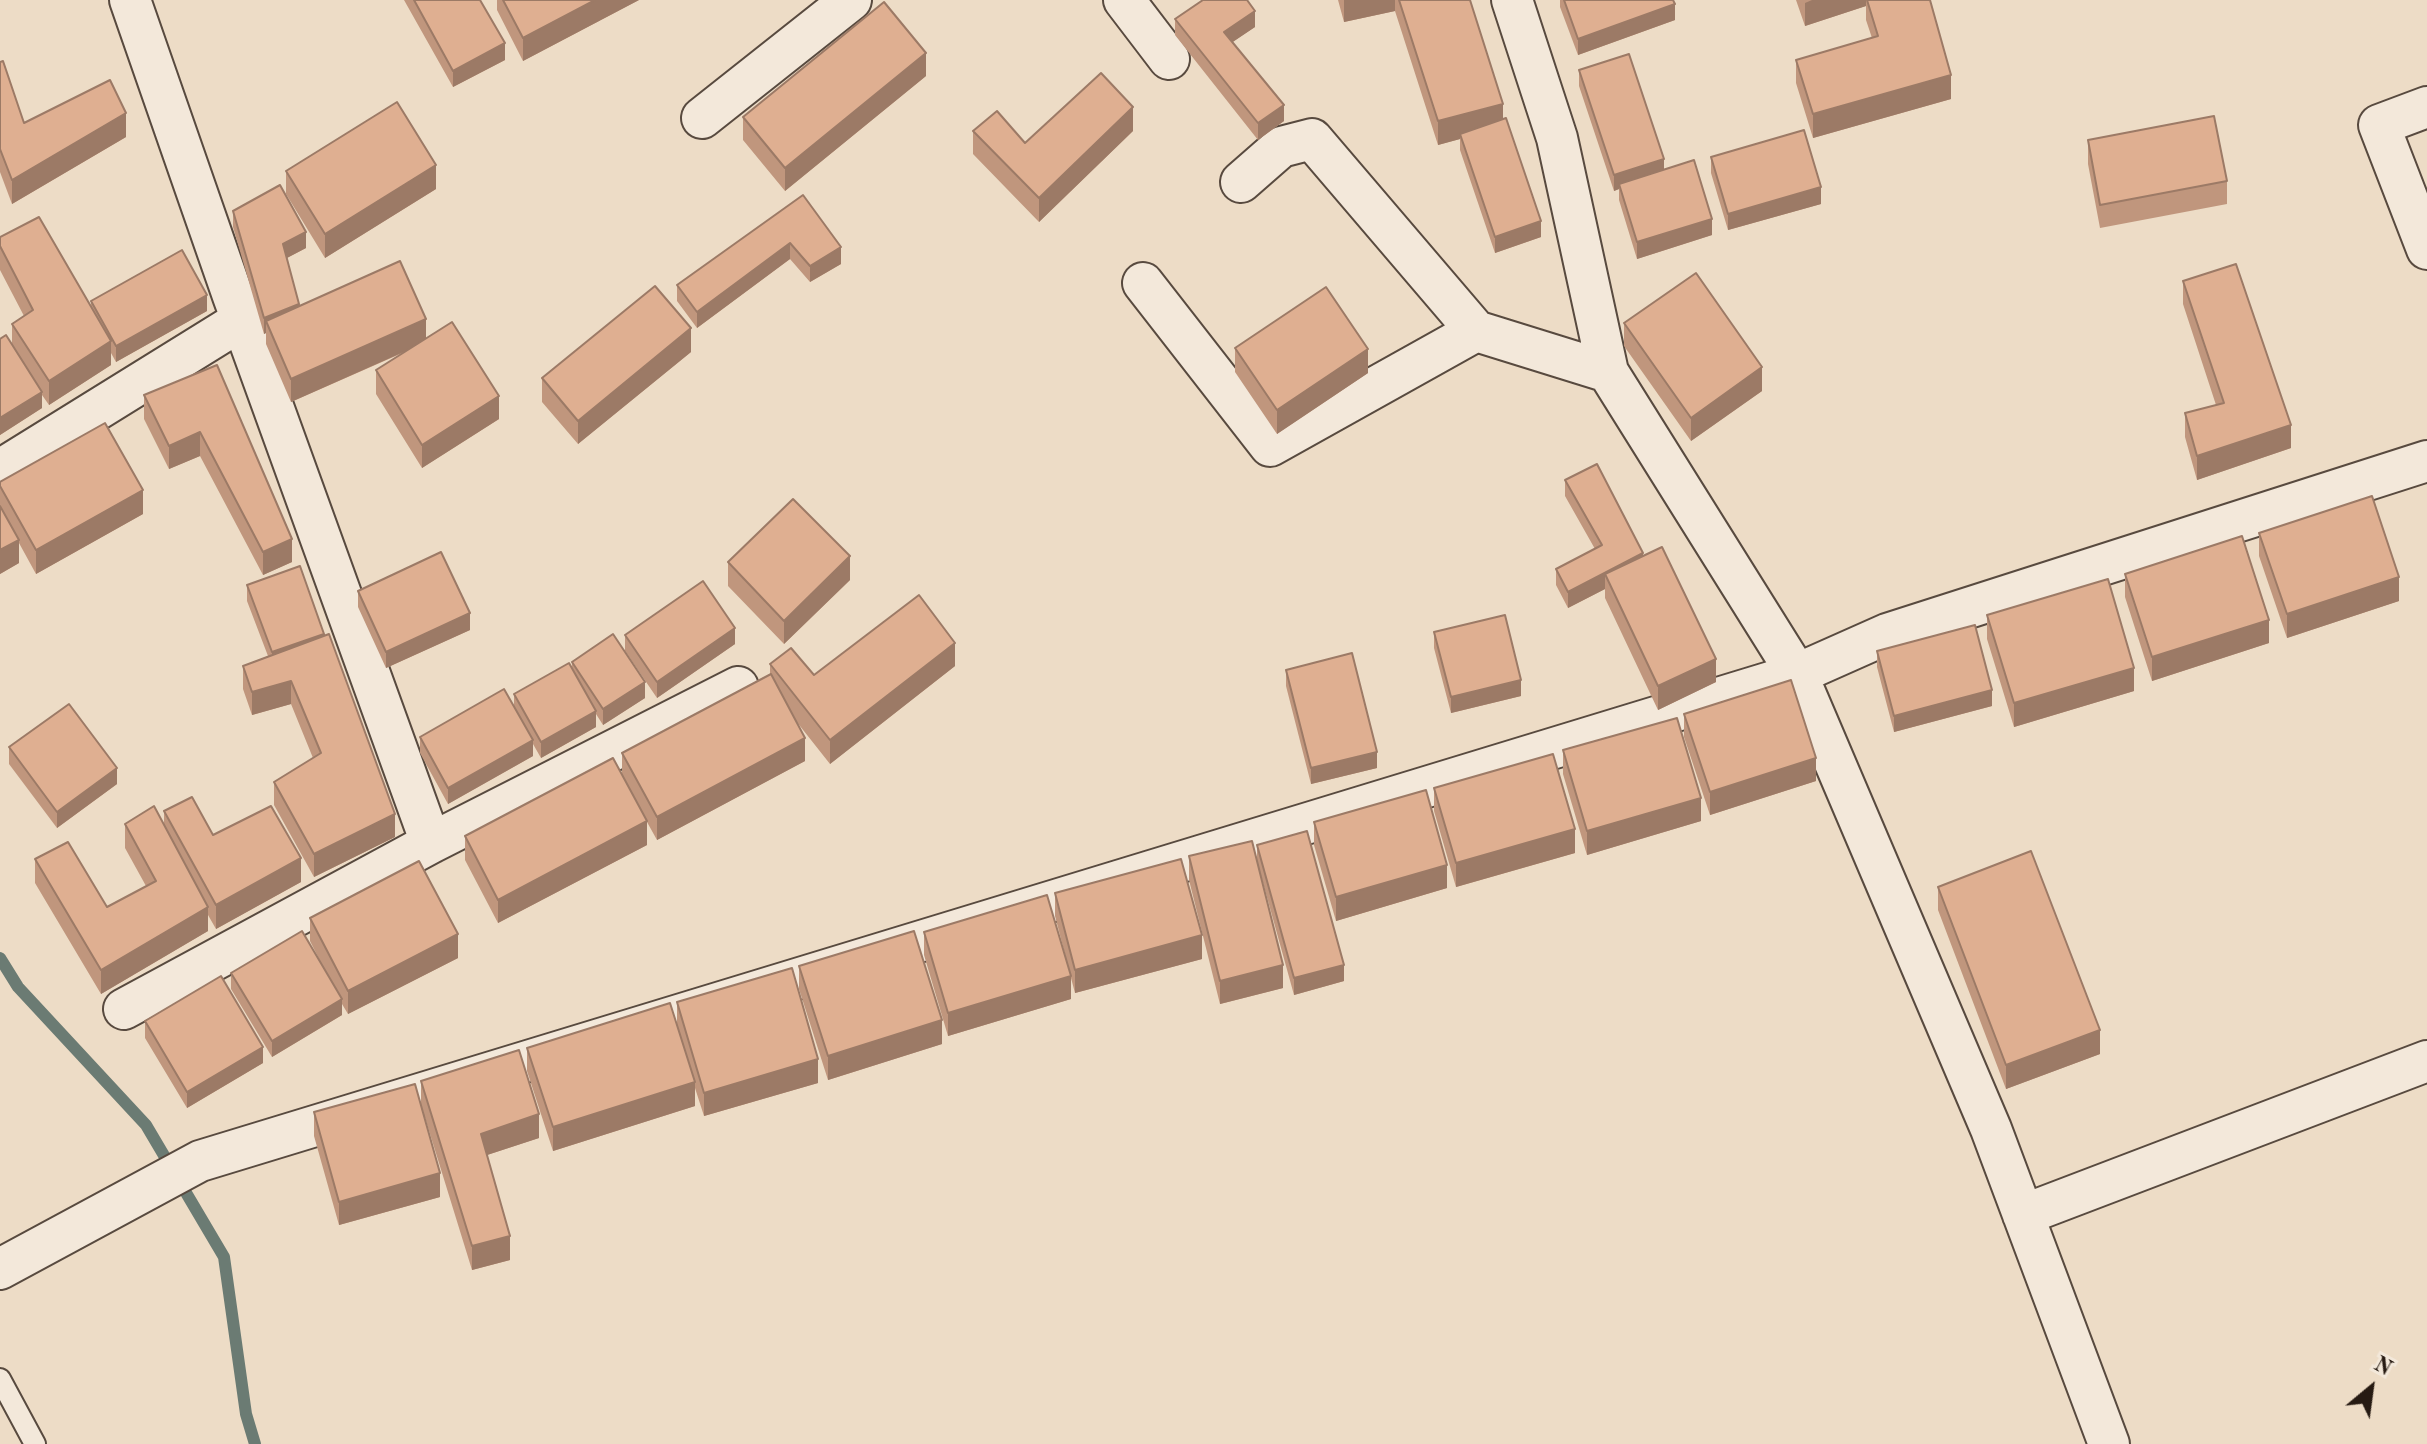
<!DOCTYPE html>
<html>
<head>
<meta charset="utf-8">
<style>
	body { margin:0 }
	#map { position:relative; width:2427px; height:1444px; overflow:hidden; background:#eddcc6; font-family:"Old Standard TT",serif }
	canvas { display:block }
	.north { position:absolute; left:2331px; top:1348px; width:80px; height:80px; -webkit-text-stroke:6px #f3e8da; paint-order:stroke; rotate:29deg; font-size:22px; font-weight:700; line-height:32px; text-align:center; color:#261a12 }
	.north::after { content:''; display:block; margin:auto; width:28px; height:36px; background:#261a12; clip-path:polygon(50% 0,100% 100%,50% 72%,0 100%) }
</style>
</head>
<body>
<div id="map">
<canvas width="2427" height="1444"></canvas>
<div class="north">N</div>
</div>
<script>
const ctx = document.querySelector('canvas').getContext('2d');
ctx.lineJoin = 'round';
function strokePath(path, color, width, dash) { ctx.strokeStyle = color; ctx.lineWidth = width; ctx.lineCap = dash ? 'butt' : 'round'; ctx.setLineDash(dash || []); ctx.stroke(path); }
function fillPath(path, color) { ctx.fillStyle = color; ctx.fill(path, 'evenodd'); }
const stream = new Path2D(`
	M0,958l18,29 128,138 78,132 22,157 9,30`);
const lane = new Path2D(`
	M0,1379l35,65`);
const street = new Path2D(`
	M130,0l103,296 198,547
	M1124,0l45,59
	M1512,0l45,138 51,234 189,302 194,455 118,315
	M2427,107l-48,18 48,124
	M702,118l149,-118
	M1241,182l40,-35 31,-8 164,192 132,41
	M1143,283l127,163 206,-115
	M0,470l242,-150
	M124,1009l307,-166 307,-156
	M2023,1215l404,-154
	M0,1269l200,-108 1597,-487 90,-40 540,-173`);
const wall = new Path2D(`
	M404,0h76l25,60 -52,27z
	M497,0h142l-116,61 -26,-51z
	M1338,0h132l33,119 38,118 -46,16 -35,-103v-11l-22,6 -43,-134 -51,11z
	M1560,0h113l2,20 -97,35 -18,-48z
	M1796,0h134l21,99 -138,39 -17,-55v-23l76,-22 -6,-18v-14l-61,20z
	M1175,19l80,8 -23,15 52,79 -26,19 -83,-105z
	M0,62l24,61 102,14 -114,67 -12,-32z
	M1579,70l85,100 48,65 -75,24 -18,-59v-11l-5,2 -35,-105z
	M926,76l-141,115 -42,-51v-23z
	M973,131l52,12 108,-12 -94,91 -66,-68z
	M2088,140l139,41v23l-127,24 -12,-64z
	M1711,157l110,47 -93,26 -17,-57z
	M286,171l150,18 -111,69 -39,-64z
	M803,195l38,69 -31,18 -20,-23 -93,69 -20,-27v-16z
	M233,211l73,37 -19,10 12,48 127,33 73,80 -77,49 -46,-74v-24l31,-19 -116,51 -25,-58v-11l-2,1 -31,-107z
	M0,237l91,69v-5l116,10 -91,51 -5,-9v12l-62,40 -7,-10v13l-42,27v-96l12,5v-20l12,-8 -24,-46z
	M2183,281l108,167 -94,32 -12,-43v-24l31,-8 -33,-101z
	M1624,323l138,68 -71,50 -67,-95z
	M1235,348l133,25 -91,61 -42,-62z
	M691,352l-113,92 -36,-42v-24z
	M217,365l75,197 -29,13 -63,-119 -31,13 -25,-50v-24z
	M1565,480l78,76 73,126 -58,28 -53,-112v-9l-37,19 -12,-23v-16l39,-20 -30,-53z
	M0,482l143,32 -107,60 -17,-31v20l-19,11z
	M2259,533l140,68 -112,37 -28,-82z
	M728,562l122,18 -66,64 -56,-58z
	M2125,574l144,69 -117,38 -27,-84z
	M247,585l77,51 71,201 -81,40 -40,-72v-23l39,-24 -22,-54 -39,11 -9,-26v-23l25,-10 -21,-55z
	M358,591l112,39 -84,38 -28,-61z
	M1987,615l147,76 -120,36 -27,-88z
	M1434,632l87,64 -70,17 -17,-65z
	M625,635l110,9 -78,54 -32,-47z
	M1877,651l115,55 -98,26 -17,-65z
	M572,662l73,36 -42,27 -7,-11v13l-55,31 -8,-14v12l-85,48 -28,-51v-16l94,-31v-12l58,-25z
	M770,664l44,11 141,-9 -125,98 -34,-43 9,40 -148,79 -10,-18v23l-149,78 -33,-63v-24l157,-61v-22l148,-79z
	M1286,670l91,98 -66,16 -25,-98z
	M1684,714l132,67 -106,34 -26,-78z
	M9,747l108,37 -60,44 -48,-64z
	M1563,750l138,71 -114,34 -24,-81z
	M1434,788l141,65 -119,34 -22,-76z
	M164,811l49,24 88,47 -85,47 -8,-14v16l-107,63 -66,-111v-24l72,48 39,-21 -21,-38v-24h39z
	M1314,822l133,66 -111,33 -22,-76z
	M1257,845l87,136 -50,14 -37,-134z
	M1189,856l94,132 -63,16 -31,-124z
	M1938,887l162,167 -94,35 -68,-179z
	M1055,893l147,66 -127,34 -4,-15v21l-123,37 -24,-81v-23l142,26 -11,-42z
	M310,918l148,40 -110,56 -6,-10v11l-70,42 -41,-68v-16l90,-10 -11,-22z
	M799,966l143,78 -114,36 -29,-91z
	M677,1002l141,81 -114,33 -9,-28v18l-142,45 -26,-80v-23l150,-24z
	M145,1021l118,42 -76,45 -42,-70z
	M421,1081l118,57 -52,17 23,105 -38,10 -50,-162 18,89 -101,28 -25,-89v-24l107,-8z`);
const shadedWall = new Path2D(`
	M595,0h44l-116,61v-23z
	M1344,0h51v11l-51,11z
	M1812,0h54v6l-61,20v-23z
	M1675,4v16l-97,35v-16z
	M1255,11v16l-31,21v-16z
	M505,43v17l-52,27v-16z
	M926,53v23l-141,115v-23z
	M1951,75v24l-138,39v-24z
	M1503,104v24l-43,6v5l-22,6v-24z
	M1284,105v16l-26,19v-17z
	M1133,107v24l-94,91v-24z
	M126,113v24l-114,67v-24z
	M1664,159v16l-45,9v5l-5,2v-16z
	M436,165v24l-111,69v-24z
	M1821,187v17l-93,26v-16z
	M1712,219v16l-75,24v-17z
	M1541,221v16l-46,16v-16z
	M306,232v16l-23,12v-16z
	M790,243v16l-93,69v-16z
	M841,247v17l-31,18v-16z
	M207,295v16l-91,51v-16z
	M299,304v16l-33,1v12l-2,1v-16z
	M426,319v23l-135,60v-23z
	M691,328v24l-113,92v-23z
	M111,341v24l-62,40v-24z
	M1368,349v24l-91,61v-24z
	M1762,367v24l-71,50v-23z
	M42,392v16l-42,27v-17z
	M499,396v23l-77,49v-23z
	M2291,425v23l-94,32v-24z
	M200,432v24l-31,13v-23z
	M143,490v24l-107,60v-24z
	M292,539v23l-29,13v-23z
	M19,540v23l-19,11v-24z
	M1643,553v16l-38,5v15l-37,19v-16z
	M850,556v24l-66,64v-23z
	M2399,577v24l-112,37v-24z
	M470,613v17l-84,38v-16z
	M2269,620v23l-117,38v-24z
	M735,628v16l-78,54v-16z
	M324,634v16l-52,19v-17z
	M955,643v23l-125,98v-24z
	M1716,659v23l-58,28v-24z
	M2134,668v23l-120,36v-24z
	M1521,680v16l-70,17v-16z
	M291,681v23l-39,11v-23z
	M645,682v16l-42,27v-16z
	M1992,690v16l-98,26v-16z
	M596,711v16l-55,31v-16z
	M805,738v23l-148,79v-23z
	M533,740v16l-85,48v-16z
	M1377,752v16l-66,16v-16z
	M1816,758v23l-106,34v-23z
	M117,768v16l-60,44v-16z
	M1701,798v23l-114,34v-24z
	M395,814v23l-81,40v-23z
	M647,821v24l-149,78v-23z
	M1575,829v24l-119,34v-24z
	M301,858v24l-85,47v-24z
	M1447,865v23l-111,33v-24z
	M208,907v24l-107,63v-24z
	M458,934v24l-110,56v-23z
	M1202,935v24l-127,34v-23z
	M1283,965v23l-63,16v-23z
	M1344,965v16l-50,14v-17z
	M1071,976v23l-123,37v-23z
	M342,999v16l-70,42v-16z
	M942,1020v24l-114,36v-24z
	M2100,1030v24l-94,35v-24z
	M263,1047v16l-76,45v-16z
	M818,1059v24l-114,33v-23z
	M695,1082v24l-142,45v-24z
	M539,1114v24l-58,19v-23z
	M440,1173v24l-101,28v-23z
	M510,1236v24l-38,10v-24z`);
const building = new Path2D(`
	M414,0h66l25,43 -52,28z
	M503,0h92l-72,38z
	M1203,0h44l8,11 -31,21 60,73 -26,18 -83,-104z
	M1399,0h71l33,104 -65,17z
	M1564,0h109l2,4 -97,35z
	M1867,0h63l21,75 -138,39 -17,-54 82,-24z
	M884,2l42,51 -141,115 -42,-51z
	M1629,54l35,105 -50,16 -35,-105z
	M3,61l21,62 86,-43 16,33 -114,67 -12,-31v-87z
	M1101,73l32,34 -94,91 -66,-67 24,-20 28,32z
	M397,102l39,63 -111,69 -39,-63z
	M2214,116l13,65 -127,24 -12,-65z
	M1506,118l35,103 -46,16 -35,-103z
	M1804,130l17,57 -93,27 -17,-57z
	M1694,160l18,59 -75,23 -18,-58z
	M280,185l26,47 -23,12 16,60 -35,14 -31,-107z
	M803,195l38,52 -31,19 -20,-23 -93,69 -20,-27z
	M39,217l72,124 -62,40 -37,-57 21,-14 -33,-64v-9z
	M182,250l25,45 -91,51 -25,-45z
	M400,261l26,58 -135,60 -25,-58z
	M2236,264l55,161 -94,31 -12,-43 39,-10 -41,-122z
	M1696,273l66,94 -71,51 -67,-95z
	M655,286l36,42 -113,93 -36,-43z
	M1326,287l42,62 -91,61 -42,-62z
	M452,322l47,74 -77,49 -46,-75z
	M6,335l36,57 -42,26v-79z
	M217,365l75,174 -29,13 -63,-120 -31,14 -25,-51z
	M105,423l38,67 -107,60 -36,-64v-4z
	M1597,464l46,89 -75,39 -12,-23 46,-24 -37,-65z
	M2372,496l27,81 -112,37 -28,-81z
	M793,499l57,57 -66,65 -56,-59z
	M0,506l19,34 -19,10z
	M2242,536l27,84 -117,37 -27,-83z
	M1662,547l54,112 -58,27 -53,-112z
	M441,552l29,61 -84,39 -28,-61z
	M300,566l24,68 -52,18 -25,-67z
	M2108,579l26,89 -120,35 -27,-88z
	M703,581l32,47 -78,54 -32,-47z
	M919,595l36,48 -125,97 -60,-76 21,-16 23,27z
	M1505,615l16,65 -70,17 -17,-65z
	M1975,625l17,65 -98,26 -17,-65z
	M329,634l66,180 -81,40 -40,-72 47,-29 -30,-72 -39,11 -9,-26z
	M613,634l32,48 -42,27 -31,-47z
	M1352,653l25,99 -66,16 -25,-98z
	M569,663l27,48 -55,31 -27,-48z
	M771,674l34,64 -148,79 -35,-64z
	M1791,680l25,78 -106,34 -26,-78z
	M504,689l29,51 -85,48 -28,-51z
	M69,704l48,64 -60,44 -48,-65z
	M1677,718l24,80 -114,33 -24,-81z
	M1553,754l22,75 -119,34 -22,-75z
	M613,758l34,63 -149,79 -33,-64z
	M1426,790l21,75 -111,32 -22,-75z
	M192,797l21,38 58,-29 30,52 -85,47 -52,-94z
	M154,806l54,101 -107,63 -66,-111 33,-17 39,65 49,-26 -31,-57z
	M1307,831l37,134 -50,13 -37,-133z
	M1252,841l31,124 -63,16 -31,-125z
	M2031,851l69,179 -94,35 -68,-178z
	M1181,859l21,76 -127,35 -20,-77z
	M419,861l39,73 -110,57 -38,-73z
	M1047,895l24,81 -123,37 -24,-81z
	M302,931l40,68 -70,42 -41,-68z
	M914,931l28,89 -114,36 -29,-90z
	M792,968l26,91 -114,34 -27,-91z
	M221,976l42,71 -76,45 -42,-71z
	M670,1003l25,79 -142,45 -26,-79z
	M519,1050l20,64 -58,20 29,102 -38,10 -51,-165z
	M415,1084l25,89 -101,29 -25,-90z`);
strokePath(stream, '#6b7b73', 12);
strokePath(lane, '#584a3f', 24);
strokePath(street, '#584a3f', 44);
strokePath(lane, '#f3e8da', 20);
strokePath(street, '#f3e8da', 40);
fillPath(wall, '#c0967d');
fillPath(shadedWall, '#9c7a66');
fillPath(building, '#dfaf91');
strokePath(building, '#9c7a66', 2);
</script>
</body>
</html>
